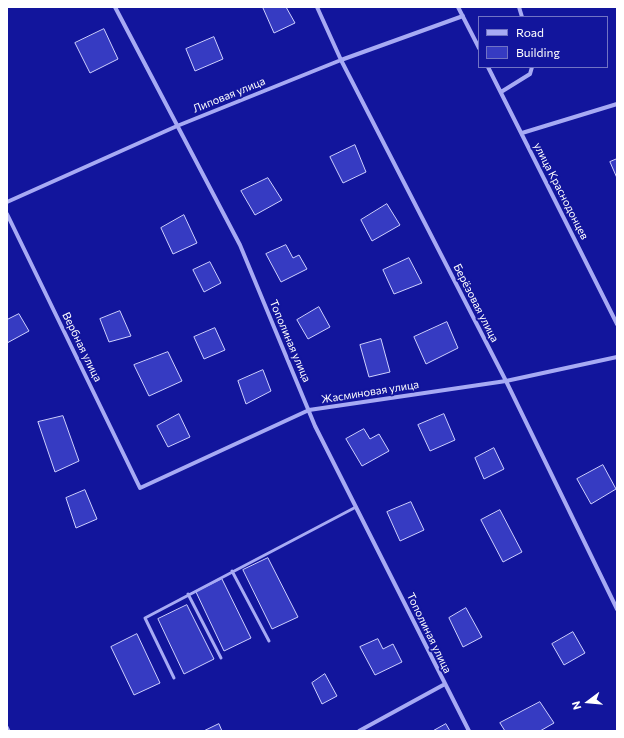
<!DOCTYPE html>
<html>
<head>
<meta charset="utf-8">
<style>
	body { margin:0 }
	#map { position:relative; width:624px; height:738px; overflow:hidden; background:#12159c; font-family:Commissioner,sans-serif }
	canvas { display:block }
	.frame { position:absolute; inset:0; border:8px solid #fff; pointer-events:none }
	.legend { position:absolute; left:478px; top:16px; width:130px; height:52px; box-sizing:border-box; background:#12159c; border:1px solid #7173c4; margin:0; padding:5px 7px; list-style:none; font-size:12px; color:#fff }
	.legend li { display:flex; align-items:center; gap:8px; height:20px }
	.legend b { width:20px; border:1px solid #7173c4 }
	.north { position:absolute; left:568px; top:682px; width:40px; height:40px; -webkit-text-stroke:3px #12159c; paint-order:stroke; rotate:254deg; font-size:11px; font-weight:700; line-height:16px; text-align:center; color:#fff }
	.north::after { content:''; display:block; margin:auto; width:14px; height:18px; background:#fff; clip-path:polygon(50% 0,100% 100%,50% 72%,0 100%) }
</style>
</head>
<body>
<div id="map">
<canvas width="624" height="738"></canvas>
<div class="frame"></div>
<ul class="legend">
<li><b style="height:5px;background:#a7aaf4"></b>Road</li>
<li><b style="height:11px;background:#363bc2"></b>Building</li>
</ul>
<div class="north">N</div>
</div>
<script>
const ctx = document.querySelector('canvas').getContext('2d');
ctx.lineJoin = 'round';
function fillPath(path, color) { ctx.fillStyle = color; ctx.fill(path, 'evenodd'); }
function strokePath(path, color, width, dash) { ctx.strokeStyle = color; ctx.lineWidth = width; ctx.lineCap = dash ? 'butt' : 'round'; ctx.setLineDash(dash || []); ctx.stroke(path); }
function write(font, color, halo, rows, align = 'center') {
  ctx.font = font + ' Commissioner,sans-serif'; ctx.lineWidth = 4; ctx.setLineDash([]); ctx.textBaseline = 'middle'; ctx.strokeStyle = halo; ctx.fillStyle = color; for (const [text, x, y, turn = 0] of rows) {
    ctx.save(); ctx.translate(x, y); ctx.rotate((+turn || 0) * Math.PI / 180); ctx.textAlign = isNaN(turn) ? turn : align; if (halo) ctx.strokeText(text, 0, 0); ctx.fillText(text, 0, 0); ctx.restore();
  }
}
const building = new Path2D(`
	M266,7h20l9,16 -21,10 -11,-25z
	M104,29l14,30 -28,14 -15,-30z
	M214,37l9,22 -28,12 -9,-22z
	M355,145l11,27 -23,11 -13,-26z
	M617,159v19l-7,-16z
	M268,178l14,22 -27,15 -14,-24z
	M387,204l13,21 -28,16 -11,-21z
	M184,215l13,28 -24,11 -12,-26z
	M286,245l7,13 6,-3 8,14 -26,13 -15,-28z
	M409,258l13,25 -28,11 -11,-24z
	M210,262l11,21 -17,9 -11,-22z
	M319,307l11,20 -22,12 -11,-19z
	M120,311l11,25 -22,6 -9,-23z
	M19,314l10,17 -22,12v-23z
	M447,322l11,26 -32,16 -12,-27z
	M215,328l10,22 -21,9 -10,-22z
	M381,339l9,33 -21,5 -9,-32z
	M168,352l14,29 -33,15 -15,-31z
	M263,370l8,21 -25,13 -8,-23z
	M179,414l11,23 -22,10 -11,-21z
	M444,414l11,26 -25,11 -12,-26z
	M63,416l16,45 -24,11 -17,-50z
	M364,429l6,10 9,-5 10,17 -27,15 -16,-27z
	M494,448l10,21 -20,10 -9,-21z
	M603,465l13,24 -25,15 -14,-25z
	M85,490l12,29 -21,9 -10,-30z
	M411,502l13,28 -24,11 -13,-29z
	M500,510l22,42 -19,10 -22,-42z
	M268,558l30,59 -26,12 -29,-59z
	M222,579l29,59 -27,13 -28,-59z
	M187,605l27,54 -30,15 -26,-55z
	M466,608l16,29 -19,10 -14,-29z
	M573,632l12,21 -21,12 -12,-21z
	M137,634l23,49 -26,12 -23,-48z
	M378,639l5,10 10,-5 9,18 -27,13 -15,-28z
	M325,674l12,22 -15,8 -10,-21z
	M540,702l14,21 -14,8h-35l-5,-8z
	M219,724l3,7h-18z
	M446,724l4,7h-17z`);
const lane = new Path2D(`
	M232,571l37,70
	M188,594l33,64
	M174,678l-29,-60 211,-111
	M7,727l2,4`);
const street = new Path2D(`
	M115,7l125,238 75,181 154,305
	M317,7l24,53 165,321 111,228
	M458,7l21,41
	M519,7l3,10
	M488,67l129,257
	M501,92l29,-18 2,-7
	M522,133l95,-29
	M7,202l170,-76 164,-66 122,-44
	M7,214l133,274 169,-78 197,-29 111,-24
	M359,731l86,-47`);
const streetNames = [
	["Липовая улица",229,95,-22],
	["улица Краснодонцев",561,191,63],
	["Берёзовая улица",476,303,63],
	["Тополиная улица",290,341,67],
	["Вербная улица",82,347,64],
	["Жасминовая улица",370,392,-9],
	["Тополиная улица",429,633,64]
];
fillPath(building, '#363bc2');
strokePath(building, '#cfd1fe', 1);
strokePath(lane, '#a7aaf4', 3);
strokePath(street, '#a7aaf4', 4);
write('11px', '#fff', '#12159c', streetNames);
</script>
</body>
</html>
